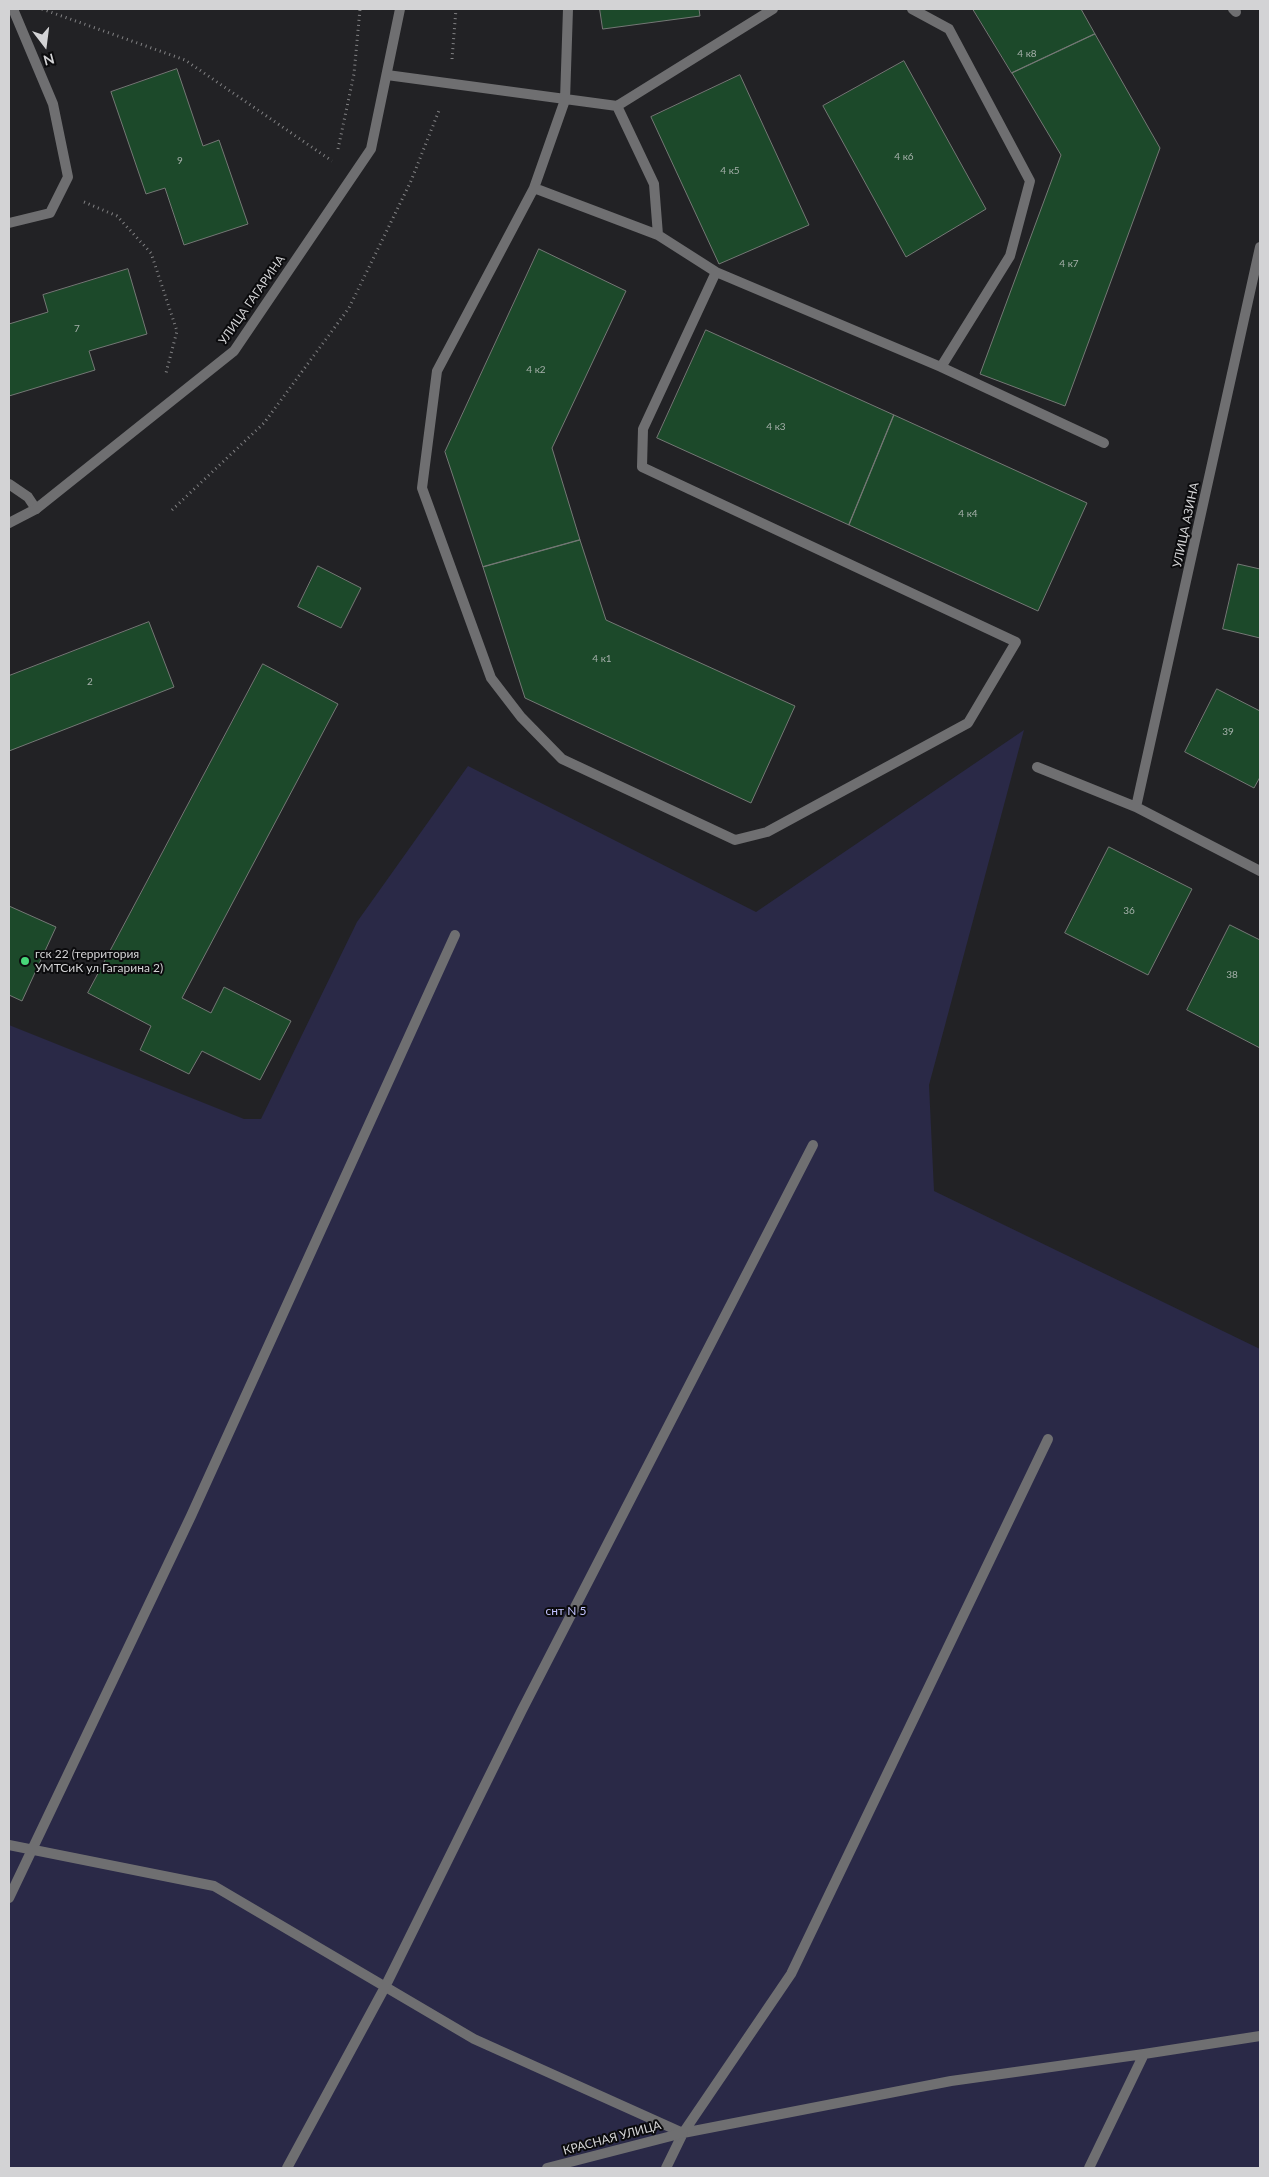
<!DOCTYPE html>
<html>
<head>
<meta charset="utf-8">
<style>
	body { margin:0 }
	#map { position:relative; width:1269px; height:2177px; overflow:hidden; background:#222225; font-family:Lato,sans-serif }
	canvas { display:block }
	.frame { position:absolute; inset:0; border:10px solid #d3d3d5; pointer-events:none }
	.north { position:absolute; left:20px; top:20px; width:50px; height:50px; -webkit-text-stroke:4px #0b0b0d; paint-order:stroke; rotate:165deg; font-size:14px; font-weight:700; line-height:20px; text-align:center; color:#d3d3d5 }
	.north::after { content:''; display:block; margin:auto; width:18px; height:22px; background:#d3d3d5; clip-path:polygon(50% 0,100% 100%,50% 72%,0 100%) }
</style>
</head>
<body>
<div id="map">
<canvas width="1269" height="2177"></canvas>
<div class="frame"></div>
<div class="north">N</div>
</div>
<script>
const ctx = document.querySelector('canvas').getContext('2d');
ctx.lineJoin = 'round';
function fillPath(path, color) { ctx.fillStyle = color; ctx.fill(path, 'evenodd'); }
function strokePath(path, color, width, dash) { ctx.strokeStyle = color; ctx.lineWidth = width; ctx.lineCap = dash ? 'butt' : 'round'; ctx.setLineDash(dash || []); ctx.stroke(path); }
function write(font, color, halo, rows, align = 'center') {
  ctx.font = font + ' Lato,sans-serif'; ctx.lineWidth = 4; ctx.setLineDash([]); ctx.textBaseline = 'middle'; ctx.strokeStyle = halo; ctx.fillStyle = color; for (const [text, x, y, turn = 0] of rows) {
    ctx.save(); ctx.translate(x, y); ctx.rotate((+turn || 0) * Math.PI / 180); ctx.textAlign = isNaN(turn) ? turn : align; if (halo) ctx.strokeText(text, 0, 0); ctx.fillText(text, 0, 0); ctx.restore();
  }
}
const green = new Path2D(`
	M1024,730l-95,355 5,106 326,158v819h-1251v-1143l235,94h17l96,-197 111,-156 288,146z`);
const building = new Path2D(`
	M600,9h99l1,7 -97,13z
	M973,9h108l14,25 -83,39z
	M1095,34l65,114 -95,258 -85,-32 81,-219 -49,-82z
	M904,61l82,148 -80,48 -83,-151z
	M177,69l26,77 16,-6 29,84 -64,21 -19,-57 -19,6 -35,-102z
	M740,75l69,150 -90,39 -68,-147z
	M539,249l87,42 -74,157 28,92 -97,27 -38,-115z
	M128,269l19,65 -58,17 6,19 -86,26v-72l39,-12 -5,-17z
	M706,330l188,85 -45,110 -192,-87z
	M894,415l193,88 -49,108 -189,-86z
	M580,540l26,80 189,86 -44,97 -226,-105 -42,-131z
	M1238,564l22,5v69l-37,-9z
	M318,566l43,22 -20,40 -43,-21z
	M149,622l25,65 -165,64v-75z
	M263,664l75,40 -156,294 29,15 13,-26 67,34 -31,59 -58,-29 -13,23 -49,-24 11,-24 -63,-33z
	M1217,689l43,22v66l-6,11 -69,-36z
	M1109,847l83,42 -44,86 -83,-42z
	M9,906l47,21 -34,74 -13,-6z
	M1230,925l30,15v108l-73,-38z`);
const path = new Path2D(`
	M42,9l143,51 147,101
	M452,59l4,-50
	M338,149l16,-75 6,-65
	M84,202l33,14 34,37 26,78 -11,42
	M172,510l92,-87 85,-115 62,-127 29,-73`);
const service = new Path2D(`
	M568,9l-3,91 -31,88 124,47
	M912,9l37,20 81,152 -20,75 -69,111
	M1233,9l3,3
	M387,75l230,31 37,78 4,51 58,37 225,95 163,76
	M617,106l156,-97
	M534,188l-97,183 -15,117 69,190 30,39 41,42 173,81 32,-8 201,-109 48,-81 -374,-175 1,-38 73,-157
	M9,223l41,-10 18,-36 -15,-73 -40,-95
	M9,484l19,13 8,12
	M9,1845l205,41 260,153 209,94 268,-52 193,-27 116,-18
	M9,1898l182,-382 264,-581
	M287,2168l98,-181 137,-277 291,-565
	M666,2168l17,-35 108,-159 257,-535
	M1089,2168l55,-114`);
const minor = new Path2D(`
	M9,523l27,-14 198,-158 137,-202 29,-140
	M1037,767l99,40 124,64
	M1136,807l124,-560
	M547,2168l136,-35`);
const markers = [
	[25,961,5,"#47d779"]
];
const numberNames = [
	["4 к8",1027,54],
	["4 к6",904,157],
	["9",180,161],
	["4 к5",730,171],
	["4 к7",1069,264],
	["7",77,329],
	["4 к2",536,370],
	["4 к3",776,427],
	["4 к4",968,514],
	["4 к1",602,659],
	["2",90,682],
	["39",1228,732],
	["36",1129,911],
	["38",1232,975]
];
const streetNames = [
	["УЛИЦА ГАГАРИНА",252,300,-55],
	["УЛИЦА АЗИНА",1186,525,-78],
	["КРАСНАЯ УЛИЦА",612,2138,-15]
];
const poiNames = [
	["гск 22 (территория",35,954],
	["УМТСиК ул Гагарина 2)",35,968]
];
const parkNames = [
	["снт N 5",566,1611]
];
fillPath(green, '#2a2947');
fillPath(building, '#1c492a');
strokePath(building, '#747875', 1);
strokePath(path, '#828284', 3, [1, 4]);
strokePath(service, '#6f6f71', 10);
strokePath(minor, '#6f6f71', 10);
for (const [x, y, r, color] of markers) { const dot = new Path2D(); dot.arc(x, y, r, 0, 2 * Math.PI); ctx.fillStyle = color; ctx.fill(dot); strokePath(dot, '#0b0b0d', 2); }
write('10px', '#a5b0aa', null, numberNames);
write('12px', '#d3d3d5', '#0b0b0d', streetNames);
write('12px', '#d3d3d5', '#0b0b0d', poiNames, 'left');
write('12px', '#c2c2fd', '#0b0b0d', parkNames);
</script>
</body>
</html>
